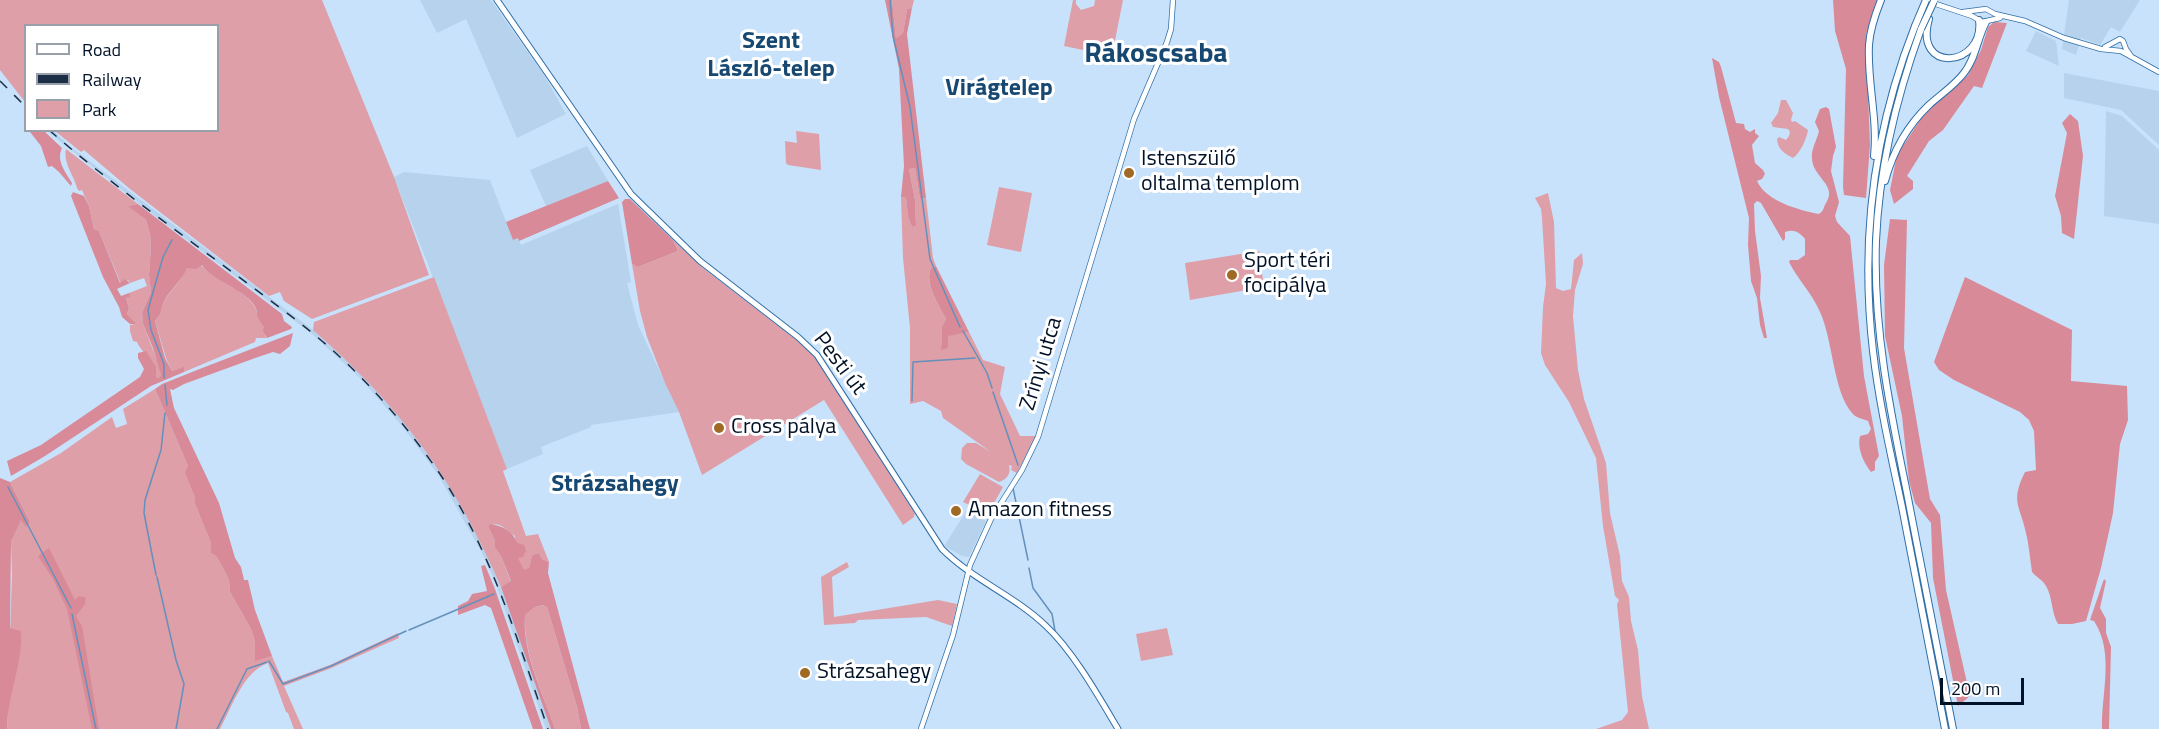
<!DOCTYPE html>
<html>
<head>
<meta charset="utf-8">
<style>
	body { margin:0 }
	#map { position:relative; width:2159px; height:729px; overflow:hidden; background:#c9e2fb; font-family:"Titillium Web",sans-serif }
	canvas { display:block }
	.legend { position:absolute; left:24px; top:24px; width:195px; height:108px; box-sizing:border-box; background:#fff; border:2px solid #99a0a9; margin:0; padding:8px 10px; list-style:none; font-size:18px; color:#001228 }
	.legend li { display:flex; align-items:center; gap:12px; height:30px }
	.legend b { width:30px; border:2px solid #99a0a9 }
	.scale { position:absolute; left:1940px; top:678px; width:84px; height:27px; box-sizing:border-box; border:3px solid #001228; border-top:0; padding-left:8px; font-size:18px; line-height:21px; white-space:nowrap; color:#001228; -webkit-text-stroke:4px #fff; paint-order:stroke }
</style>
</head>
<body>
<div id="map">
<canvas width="2159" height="729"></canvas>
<ul class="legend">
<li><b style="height:8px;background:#fff"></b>Road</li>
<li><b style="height:8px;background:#1c2e45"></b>Railway</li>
<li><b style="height:16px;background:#de9fa9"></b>Park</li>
</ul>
<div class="scale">200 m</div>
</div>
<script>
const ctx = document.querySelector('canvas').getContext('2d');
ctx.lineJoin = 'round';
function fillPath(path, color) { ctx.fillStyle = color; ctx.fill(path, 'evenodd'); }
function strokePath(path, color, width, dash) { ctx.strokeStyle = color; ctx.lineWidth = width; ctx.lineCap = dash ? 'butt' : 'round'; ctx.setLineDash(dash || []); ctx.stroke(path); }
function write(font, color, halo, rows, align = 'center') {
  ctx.font = font + ' "Titillium Web",sans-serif'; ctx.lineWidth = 6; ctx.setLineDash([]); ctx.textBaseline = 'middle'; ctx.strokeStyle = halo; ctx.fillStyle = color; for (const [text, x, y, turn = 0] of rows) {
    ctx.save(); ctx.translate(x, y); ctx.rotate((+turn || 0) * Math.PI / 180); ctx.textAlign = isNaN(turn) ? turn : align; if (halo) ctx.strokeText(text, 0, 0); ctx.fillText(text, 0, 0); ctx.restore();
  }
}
const built = new Path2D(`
	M420,0h71l53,75 22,39 -49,24 -51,-119 -29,14z
	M2069,0h71l-20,32 -9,-5 -11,18 -19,-7 -5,17 -14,-6z
	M2036,31l20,10 3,25 -33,-15z
	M2064,73l95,18v54l-38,-35 -57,-12z
	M2106,111l16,5 37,34v74l-55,-8z
	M47,131h6l18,16 242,183 51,47 43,48 36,49 25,42 18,35 24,59 41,119h-5l-50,-145 -14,-31 -43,-77 -36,-49 -42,-48 -50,-46 -156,-117z
	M587,146l21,35 -62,25 -16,-36z
	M404,172l86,8 23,60 5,-2 3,7 97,-41 13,78 -4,1 11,42 41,87 -88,13v2l-50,20 2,7 -36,15 -113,-292z
	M967,510l19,11 -17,36 -7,-1 -18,-10z`);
const green = new Path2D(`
	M0,0h322l72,177 35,98 -117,44 -28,-18 -4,-9 -11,4 -139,-107 -46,-39 -3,2 -26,-21 163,-1v-104h-192l-1,76 -25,-32z
	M892,0h22l-2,8 -5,1 -4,24 -7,5z
	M1073,0h3v4l5,6 13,-4 1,-6h28l-11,56 -48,-10z
	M1781,100h5l7,13 -2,7 1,2 3,-1 13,9c-1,8 -8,24 -15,28 -9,-5 -15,-8 -16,-19l2,-2 7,3 3,-4 1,-4 -2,-3 -15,-2 -2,-4 7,-10z
	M796,131l23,3 2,36 -33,-5 -2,-2 -1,-22 12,2z
	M66,149l72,55 -9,2 17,14 4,14 1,11 -2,30 2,17 -9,21 1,11 17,44 1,7 -3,5 -2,-3c0,-21 -11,-18 -19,-35l-4,-1 -3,-10v-6l5,-1 -8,-10 2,-6 -3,-10 3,-1v-4l18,-7 -3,-8 -14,5 -2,-3 -7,4 -22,-53 -5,-2 -5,-23 -7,-16 -3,1 -2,-3c-3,-13 -14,-24 -11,-39z
	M915,168l5,31 6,-1 7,60 3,8 -5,2c-7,15 8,37 15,51l-4,7 -1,23 7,-1v-13l21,-3 14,28 22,7 -5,27 20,42h16l-19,37 -6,-3 1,-4 -3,-1c2,8 -1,14 -10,17l-33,-18 -5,-5 1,-11 5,-5h9l15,9 -48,-34 -2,-7 -18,-10 -13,3v-76l-7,-70 -2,-61 5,1 2,19 4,10 4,-1 -1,-26 -6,-31z
	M999,187l33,6 -11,59 -34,-7z
	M1548,193l6,29 2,66 7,3 8,-2 3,-29 8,-7 1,11 -8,26 -2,26 5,54 6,29 22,64 4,50 10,43 2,25 7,16 2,24 7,29 4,46 7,33h-53l26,-9 6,-8 -11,-108 2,-4 -4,-4 -12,-70 -7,-68 -27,-56 -24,-37 -4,-12 2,-46 3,-23 -4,-66 -1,-9 -6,-11z
	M673,240l30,28 104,80 8,9 100,156 -1,4 -11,8 -79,-125 -122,75 -23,-63 -14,-29 -18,-46 -7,-26 -8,-47 6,3 40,-16z
	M1259,251l5,36 -74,13 -5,-37z
	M201,265c12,15 60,31 56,52l8,10v9l2,2h-11l-1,4 -71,30v-4l-12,3 -6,-13 -11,-37c7,-8 5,-8 8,-17 6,-14 19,-22 24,-37z
	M434,277l73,192 -4,2 23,65 12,-2 11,28 -7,-3 -3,-6 -7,2 -3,13 -5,3 -7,-13 -2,-22c-9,-6 -15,-16 -27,-10l7,15v7l6,8 10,26 -10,5c-46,-107 -100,-180 -188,-257l1,-8z
	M155,389l33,77 7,31v7l16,39v10l5,3 7,12 6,12 1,12 21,37 4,13 1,18 16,-4 11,26 47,-17 68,-32 1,5 -70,31 -45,17 19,43h-9l-6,-16 -2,-1 -18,-49c-25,9 -36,44 -48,66h-213l5,-154 -1,-33 10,-23 9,3 -20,-40 51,-29 51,-36 4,11 11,-4 -4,-15z
	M980,474l23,13 -15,27 -25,-12z
	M847,562l2,5 -17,10 2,40 104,-17 19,4 -5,22 -26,-9 -68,3 -3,3 -31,2 -3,-48z
	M544,605l3,2 30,100 4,22h-26c-12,-36 -32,-75 -30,-114l10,-8z
	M1167,628l6,27 -32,6 -5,-27z`);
const forest = new Path2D(`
	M885,0h7l4,38 7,-5 4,-24 5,-1 -5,26 19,164 -6,1 -5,-31 -6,1 6,31 1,26 -4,1 -4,-10 -2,-19 -5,-1 3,-31 -5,-97z
	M1833,0h44l-11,35 4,110 -4,53 -22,-3 -1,-8 3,-118 -11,-38z
	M1994,22l13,1 -25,65 -8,-2 -31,44 -14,11 -22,35 6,5v8l-19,15 -4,-14 7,-35 27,-41 44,-39 13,-25 7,-23z
	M1712,58l7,4 2,5 15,56 8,1 1,5 5,3 5,-3v4l4,3 -7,9 3,18 8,7 2,4 -3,5 -5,2c9,20 41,29 62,33 5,-3 4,-6 7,-11 12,-18 -14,-26 -14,-45 -1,-9 5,-18 7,-27l-4,-9 5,-13 6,-2 3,2 7,38 -3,9 -2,15 8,31 -4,14 2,6 13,14 14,140 15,80 -4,6v8l-4,2c-8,-10 -14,-24 -11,-36l8,-2 3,-5 -3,-8c-7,-3 -12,-3 -16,-8 -19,-22 -19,-73 -32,-101 -8,-19 -22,-32 -31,-50l1,-2h8l7,-5v-16c-6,-7 -11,-10 -20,-7v7l-2,2 -22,-38 -4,-2 -3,3 1,27 6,45 -1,22 7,40h-3l-4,-13 -3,-27 -6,-17 -3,-36 1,-27 -30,-121z
	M2070,114l8,7 5,35 -9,83 -12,-6 -1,-17 -6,-20 12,-63 -5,-10z
	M30,132l14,-1 18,17c-6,13 3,23 10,35l-1,3 -12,-14 -7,-6 -4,1 -7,-21z
	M608,181l11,17 -100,43 -1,-3 -5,2 -7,-18z
	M73,192l11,4 5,10 5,23 5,2 21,52 5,-4 5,4 -13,6 4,7 8,-3 1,4 -4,1 3,10 -2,6 9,10h-6l-8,-7 -3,-10 -16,-30 -32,-81z
	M625,199h5l43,41 5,11 -40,16 -6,-3 -10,-62z
	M138,204l144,110 2,7 8,6 -1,2 -24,9 -4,-7 1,-4 -7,-10c5,-22 -45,-35 -55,-52l-6,4 -9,-1c-5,14 -19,22 -24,36 -3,9 -1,9 -8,17l10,37 7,13 12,-4v5l-33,14 -106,70 -34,20 -4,-15 34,-16 99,-68 4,-8 -6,-11v-5l8,-2 10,16v10l2,2 3,-4 -8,-27 -10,-24 -1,-11 9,-21 -2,-17 2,-30 -1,-11 -4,-14 -18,-14z
	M1890,219l17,1 -3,128 26,151 10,16 6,75 24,106 -12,10 -25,-128 -2,-55 -16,-20 -6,-22 -7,-65 -17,-80 -1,-71z
	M936,266l33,66 -21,4v12l-7,2 1,-24 4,-7c-7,-14 -22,-36 -15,-51z
	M1965,277l107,53 -1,51 56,5 1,34 -8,24 -7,69 -12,55 -15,53 -14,3h-14c-7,-12 -5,-26 -12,-38 -3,-6 -10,-9 -14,-14 -2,-13 -3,-27 -6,-39 -6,-28 -16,-31 -1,-61l11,-2 -2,-39 -5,-11 -9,-8 -66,-32 -15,-10 -5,-8z
	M293,333l-3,13 -10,8 -7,-2 -15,5 -74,27 -11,6 -3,-1 4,19 45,95 16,55 6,9 3,13h4l7,30 17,46 -17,5v-19l-4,-13 -21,-37 -1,-12 -6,-12 -7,-12 -5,-3v-10l-16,-39v-7l-10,-25 3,-6 -33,-77 7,-5 35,-14z
	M0,478l10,4 20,40 -4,5 -5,-7 -10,22 -1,86 11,3c2,33 -14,65 -14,98h-7z
	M491,524c12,2 22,7 26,19l7,2 2,6 -3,6 -5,1 6,12 5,-2 3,-13 7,-2 3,6 7,3 -1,11 4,15 38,141h-9l-4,-22 -30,-100 -4,-2 -8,2 -10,8c-3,38 18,78 30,114h-4l-50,-142 10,-6 -10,-25 -6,-8v-7l-7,-15z
	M49,548l26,52 4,-4 7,2 -1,6 -9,12 6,10 17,103h-7l-25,-120 -14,-30 -15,-23z
	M485,565l10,24 48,140h-10l-42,-121 -6,-3 -27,10v-9l10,-5 4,-7 15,-3 -6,-25z
	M2104,579l2,2 -6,27 6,11v14l5,14 -2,82h-7c-1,-35 13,-76 -8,-108l-4,-1z`);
const stream = new Path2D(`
	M890,0l3,36 17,71 20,152 30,68
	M963,331l24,42 5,15
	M164,378v-14l-13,-34 -3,-20 15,-53 9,-17
	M165,385l2,20
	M993,392l25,73
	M912,401l1,-39 62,-4
	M8,487l63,121
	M1013,488l15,72
	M1029,568l4,20 19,26 3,17
	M156,575l-12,-62 1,-13 16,-50 4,-37
	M157,577l19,83 8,24 -8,45
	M72,614l24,115
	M409,630l85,-36
	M269,661l14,23 48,-18 75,-35
	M217,729l30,-60 20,-7`);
const secondary = new Path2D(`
	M1930,2l42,14 10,6 18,-4
	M1963,12l23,-3 9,5 30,7 39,17 37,11 20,2 38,21
	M2105,47l15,-8 3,2 3,8 5,7
	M921,729l32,-94 17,-70 21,-46 31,-49 16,-33 96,-318 33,-77 4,-13 2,-29`);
const primary = new Path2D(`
	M497,0l134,194 69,67 98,76 19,18 125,194c31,31 73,47 104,77 27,25 53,71 72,103`);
const trunk = new Path2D(`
	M1929,19c-16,56 56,48 50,1
	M1915,26c-41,104 -55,213 -42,325 6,52 18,104 29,156 14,74 29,148 43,222
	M1921,29c-25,69 -42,139 -45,212 -3,86 14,169 31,252 15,79 31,157 46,236
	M1874,156c4,-37 -7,-74 -5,-111 1,-16 6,-30 12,-45
	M1885,181c8,-30 22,-55 44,-76 12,-11 25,-19 35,-32 12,-15 13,-34 22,-51`);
const rail = new Path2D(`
	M0,81l26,26
	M49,130c63,55 132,104 198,153 32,24 64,47 93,74 37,34 71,75 100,117 52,78 78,168 108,255`);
const trunkBridge = new Path2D(`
	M1915,26l11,-26
	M1921,29l13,-28`);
const markers = [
	[1129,173,6,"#a06924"],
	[1232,275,6,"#a06924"],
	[719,428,6,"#a06924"],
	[956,511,6,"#a06924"],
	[805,673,6,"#a06924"]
];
const poiNames = [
	["Istenszülő",1141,160],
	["oltalma templom",1141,185],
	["Sport téri",1244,262],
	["focipálya",1244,287],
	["Cross pálya",731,428],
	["Amazon fitness",968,511],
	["Strázsahegy",817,673]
];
const streetNames = [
	["Pesti út",839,364,53],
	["Zrínyi utca",1042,364,-73]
];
const neighbourhoodNames = [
	["Szent",771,42],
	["László-telep",771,70],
	["Virágtelep",999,89],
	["Strázsahegy",615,485]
];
const districtNames = [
	["Rákoscsaba",1156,55]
];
fillPath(built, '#b6d2ed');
fillPath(green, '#de9fa9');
fillPath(forest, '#d88a98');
strokePath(stream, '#6490bc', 1.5);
strokePath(secondary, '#306fa7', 6);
strokePath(primary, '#306fa7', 7);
strokePath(trunk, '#306fa7', 8);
strokePath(secondary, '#fff', 4.5);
strokePath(primary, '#fff', 5);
strokePath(trunk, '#fff', 6);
strokePath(rail, '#1c2e45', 1.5, [10, 10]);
strokePath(trunkBridge, '#306fa7', 8, []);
strokePath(trunkBridge, '#fff', 6);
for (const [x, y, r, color] of markers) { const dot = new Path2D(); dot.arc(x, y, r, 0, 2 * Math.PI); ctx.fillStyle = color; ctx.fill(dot); strokePath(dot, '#fff', 2); }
write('22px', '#001228', '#fff', poiNames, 'left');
write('22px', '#001228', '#fff', streetNames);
write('bold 24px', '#174872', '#fff', neighbourhoodNames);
write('bold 28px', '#174872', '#fff', districtNames);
</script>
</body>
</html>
